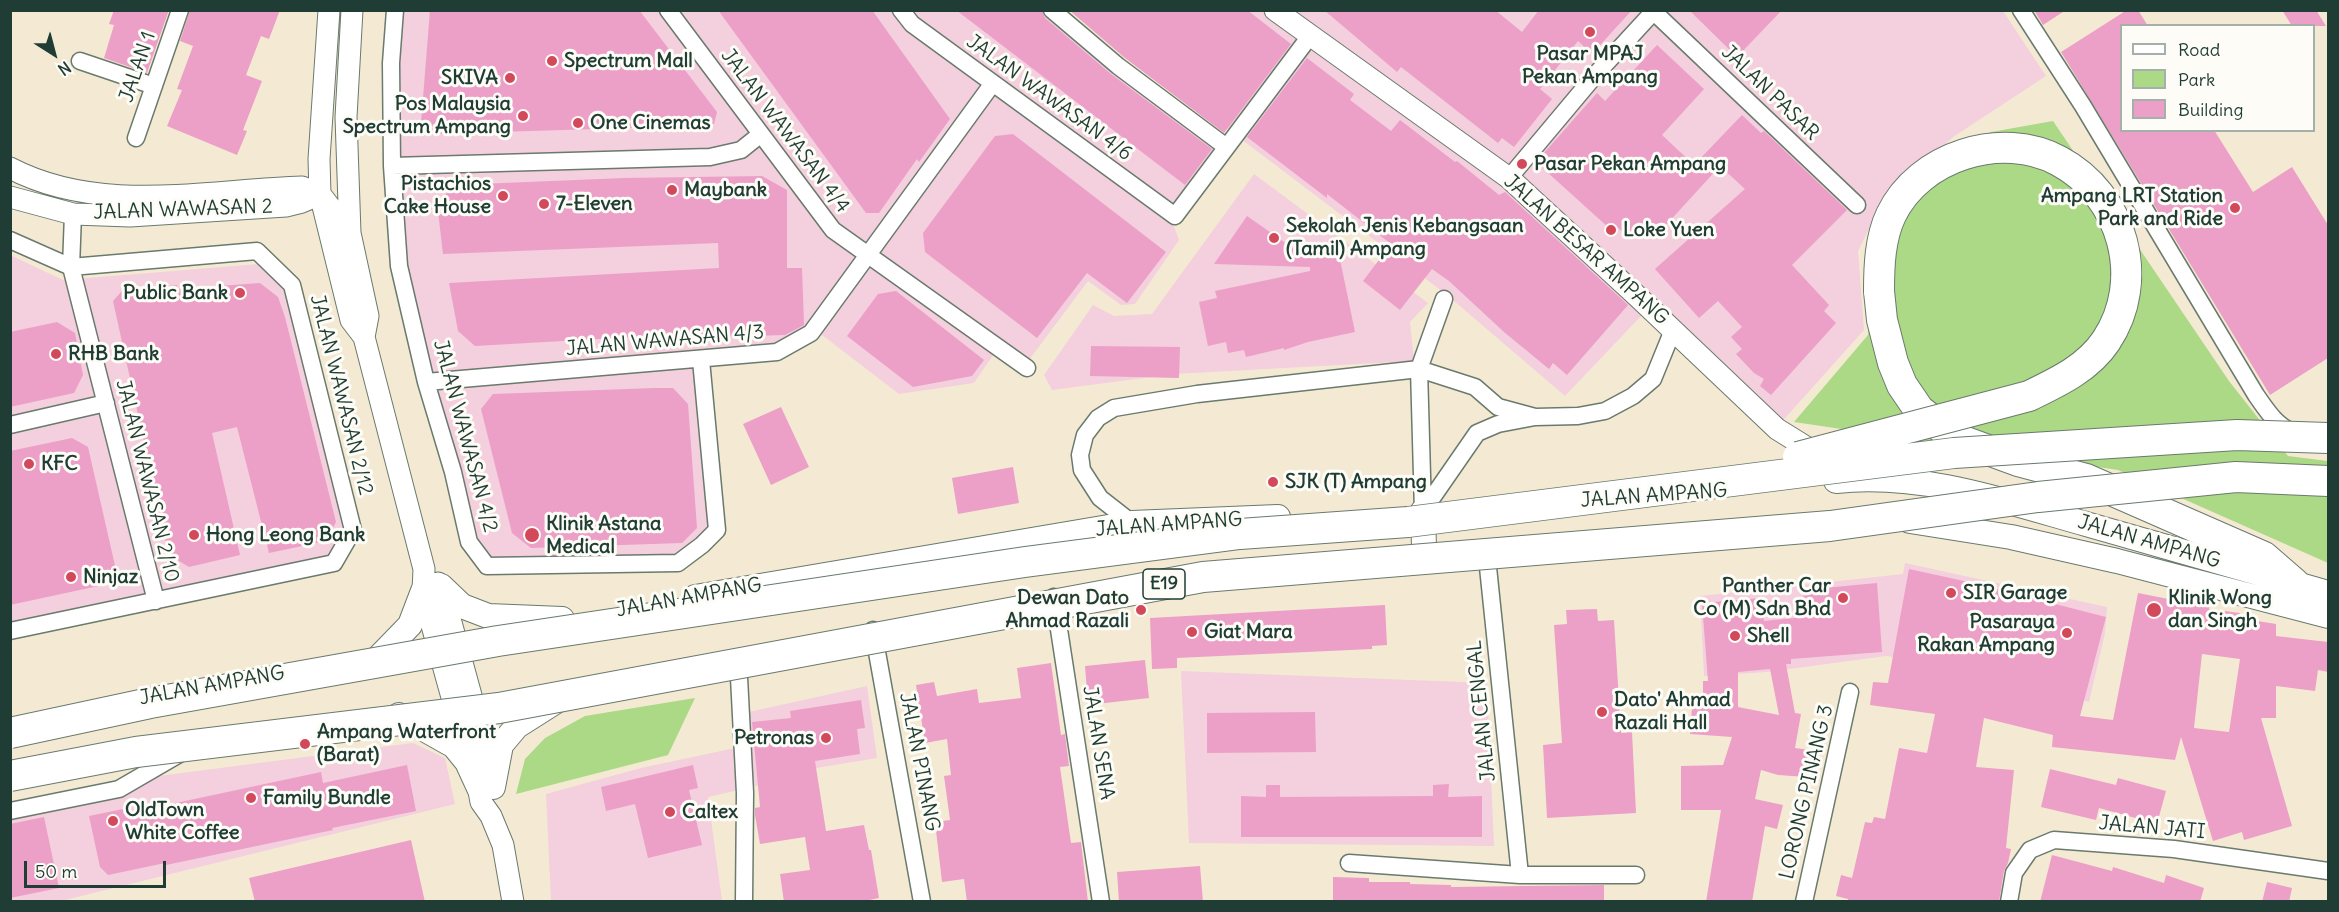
<!DOCTYPE html>
<html>
<head>
<meta charset="utf-8">
<style>
	body { margin:0 }
	#map { position:relative; width:2339px; height:912px; overflow:hidden; background:#f4ead4; font-family:Delius,sans-serif }
	canvas { display:block }
	.frame { position:absolute; inset:0; border:12px solid #1f3d34; pointer-events:none }
	.legend { position:absolute; left:2120px; top:24px; width:195px; height:108px; box-sizing:border-box; background:#fdfcf7; border:2px solid #a4b0a9; margin:0; padding:8px 10px; list-style:none; font-size:18px; color:#1f3d34 }
	.legend li { display:flex; align-items:center; gap:12px; height:30px }
	.legend b { width:30px; border:2px solid #a4b0a9 }
	.north { position:absolute; left:24px; top:24px; width:60px; height:60px; -webkit-text-stroke:4px #fdfcf7; paint-order:stroke; rotate:144deg; font-size:16px; font-weight:700; line-height:24px; text-align:center; color:#1f3d34 }
	.north::after { content:''; display:block; margin:auto; width:21px; height:27px; background:#1f3d34; clip-path:polygon(50% 0,100% 100%,50% 72%,0 100%) }
	.scale { position:absolute; left:24px; top:861px; width:142px; height:27px; box-sizing:border-box; border:3px solid #1f3d34; border-top:0; padding-left:8px; font-size:18px; line-height:21px; white-space:nowrap; color:#1f3d34; -webkit-text-stroke:4px #fdfcf7; paint-order:stroke }
</style>
</head>
<body>
<div id="map">
<canvas width="2339" height="912"></canvas>
<div class="frame"></div>
<ul class="legend">
<li><b style="height:8px;background:#fff"></b>Road</li>
<li><b style="height:16px;background:#acd986"></b>Park</li>
<li><b style="height:16px;background:#eca0c7"></b>Building</li>
</ul>
<div class="north">N</div>
<div class="scale">50 m</div>
</div>
<script>
const ctx = document.querySelector('canvas').getContext('2d');
ctx.lineJoin = 'round';
function fillPath(path, color) { ctx.fillStyle = color; ctx.fill(path, 'evenodd'); }
function strokePath(path, color, width, dash) { ctx.strokeStyle = color; ctx.lineWidth = width; ctx.lineCap = dash ? 'butt' : 'round'; ctx.setLineDash(dash || []); ctx.stroke(path); }
function write(font, color, halo, rows, align = 'center') {
  ctx.font = font + ' Delius,sans-serif'; ctx.lineWidth = 6; ctx.setLineDash([]); ctx.textBaseline = 'middle'; ctx.strokeStyle = halo; ctx.fillStyle = color; for (const [text, x, y, turn = 0] of rows) {
    ctx.save(); ctx.translate(x, y); ctx.rotate((+turn || 0) * Math.PI / 180); ctx.textAlign = isNaN(turn) ? turn : align; if (halo) ctx.strokeText(text, 0, 0); ctx.fillText(text, 0, 0); ctx.restore();
  }
}
const built = new Path2D(`
	M402,11h644l172,137 -45,76 6,16 -44,64 -14,1 -33,-24 -59,79 -27,-18 -28,41 -75,11 -90,-69 -37,21 -80,7 17,176 -33,27 -184,3 -17,-26 -69,-262 -8,-114v-93z
	M1072,11h931l43,65 -93,61 -70,64 -25,50 6,79 -95,106 -126,-122 -78,82 -118,-101z
	M1254,174l174,129 -18,19 4,39 -240,13 -122,16 -8,-15 49,-70 21,11 38,-2z
	M10,255l53,25 196,-16 27,26 59,238 -16,28 -318,67z
	M1905,563l202,44 -2,26 -16,69 -136,-36 -67,-10 -119,16 -63,4 -4,-80 203,-22z
	M1181,671l306,12 7,163 -305,-3z
	M867,686l10,72 -91,15v6l-78,18 14,104h-171l-5,-107 95,-26 94,-20v-33z
	M413,743l32,15 10,46 -394,97 -50,1v-100l86,-18z`);
const green = new Path2D(`
	M2053,121l176,260 59,75 40,5v102l-210,-93 -324,-48 74,-87 2,-92 71,-87 50,-24z
	M695,698l-27,57 -152,39 9,-35 20,-21 40,-22z`);
const building = new Path2D(`
	M114,10h55l-22,63 -43,-15 10,-33 -5,-1z
	M190,10h90l-11,29 -8,-3 -15,39 16,6 -19,49 4,1 -10,24 -70,-29 15,-36 -5,-1 16,-43 -13,-5z
	M430,10h209l78,102 -3,12 -33,1 -3,-7 -19,9 -225,7 -13,-11z
	M718,10h154l78,109 -31,43 -2,-3 -38,54h-13z
	M956,10h86l3,8 66,56 101,75 -27,36z
	M1069,10h178l44,34 -67,89 -99,-75z
	M1324,10h171l27,22 17,-22h93l-40,44 -14,-13 -38,48 12,10 -38,48 -12,-9 -4,5 -97,-76 -4,5z
	M1689,10h93l-45,47z
	M2034,10h32l-23,15z
	M2127,10h11l10,16h-27v104h93l39,62 39,-25 36,58v133l-58,37 -209,-343z
	M2282,10h34l10,16h-34z
	M1657,45l47,44 -42,46 32,30 48,-50 19,18 3,-2 83,79 -55,55 37,40 -5,6 12,12 -65,72 -11,-9 4,-7 -10,-6 -18,-19 6,-5 -11,-12 11,-10 -24,-26 -19,17 -44,-49 90,-80 -25,-23 -65,71 -15,-13 -12,13 -15,-14 -4,5 -73,-66 61,-69 8,8z
	M1307,58l47,36 -4,6 41,31 9,-11 55,42 2,-1 42,34 6,-3 123,113 -61,70 -14,-12 -4,6 -45,-37 -55,-51 -17,-12 -32,41 -37,-29 28,-37 -64,-50v4l-80,-61z
	M1013,134l153,118 -39,51 -40,-30 -50,65 -112,-86 -2,-19 72,-97z
	M762,176l25,14v78h15l2,57 -19,10 -134,4v-3l-176,10 -17,-15 -9,-48 270,-15 -1,-25 -275,11 -6,-51 18,-18 169,-7z
	M1247,216l47,33 42,-9 19,92 -47,10 -24,8v-2l-38,9 -2,-7 -16,3 -2,-11 -18,4 -9,-44 18,-4 -2,-7 95,-20v-4l-96,-3z
	M260,283l18,14 7,20 51,205 -10,19 -57,12 -32,-126 -25,6 28,122 -51,12 -20,-12 -56,-254 9,-10 55,-6 1,4z
	M896,291l88,69 -12,16 -59,11 -66,-51 31,-42z
	M57,322l18,11 8,42 -9,18 -64,14v-75z
	M1091,346l89,1 -1,31 -89,-2z
	M654,388h19l15,16 9,124 -15,15 -151,5 -19,-15 -31,-124 12,-15z
	M781,407l28,60 -38,18 -28,-61z
	M72,438l16,9 28,123 -13,15 -93,20v-154z
	M1013,467l6,36 -61,11 -6,-36z
	M1909,569l64,14 133,34 -26,99 33,4 25,-127 71,14v2l31,4 -1,5 37,6v12l52,6v30l-10,-2 -3,21 -39,-5v32h-15l31,108 -48,14 -2,-8 -29,9 -32,-104 -6,23 -123,-13 1,-12 -69,-17 -8,49 38,3 -8,78 5,1 -3,14 -4,8 -5,31h-151v-3l-12,-3 5,-21 11,3 13,-56 7,1 2,-6 11,2 14,-71 28,5 8,-39 -65,-9 3,-23 15,1zM2202,654l38,5 -11,73 -35,-4z
	M1877,583l5,69 -91,7v5h-5l9,49 6,1 -6,34 16,2 -4,27 -29,-2 -17,-5 -6,29 28,6 -6,24 -12,-3 -13,76h-46l15,-92h-40v-44l42,-1 9,-28 -42,-3 2,-27 11,1v-27h5l-6,-78 60,-5 2,23 41,-4 -2,-27zM1770,669l9,46 -41,-8v-35z
	M1385,605l2,40 -15,1v3l-195,9v10l-25,1 -2,-51z
	M1597,609l1,12 16,-1 7,113 11,-1 4,81 -89,5 -4,-73 19,-2 -8,-118 13,-1 -1,-14z
	M1145,660l4,38 -61,7 -3,-39z
	M1051,663l10,72 4,-1 4,32 -9,1 11,76 10,-1 7,60h-121l-3,-23 -22,3 -7,-60 15,-2 -6,-44 7,-1 -4,-36 -22,4 -9,-58 18,-3 3,14 40,-7 2,14 42,-5 -4,-30z
	M861,700l4,28 -8,1 3,25 -45,7 11,70 38,-6 5,25h2l8,48 -19,4h-76l-4,-28 30,-4 -5,-33 -45,7 -5,-29v-7l5,-1 -8,-85 39,-4 -1,-7z
	M1315,712l1,40 -109,1v-40z
	M407,765l9,46 -84,17 1,2 -167,35 -1,-2 -57,12 -8,-8 -11,-51 39,-8 1,5 192,-41 2,11z
	M693,765l5,23 -9,2 13,55 -54,13 -13,-54 -29,7 -5,-24z
	M2050,769l66,16 2,-7 48,13 -9,33 -58,-16 -3,12 -55,-13z
	M1449,784l-1,13 34,-1v41h-241v-41l25,1v-12h14v12l153,-1v-11z
	M44,817l15,71 -49,10v-74z
	M411,840l14,62h-170l-6,-24z
	M2052,855l60,16 1,-4 51,16 2,-8 38,13 -4,14h-160z
	M1200,866l3,36h-84l-2,-30z
	M1333,877l36,1v4h41v2l41,1v2l153,-2v17h-271z
	M2267,882l25,6 -3,14h-27z`);
const minor = new Path2D(`
	M395,10l-4,53 1,103 7,100 27,116 27,90 16,70 18,24 191,-3 24,-18 15,-15 -16,-170
	M668,10l165,220 194,138
	M901,10l11,14 263,192 135,-180
	M1052,10l66,56 107,80
	M2021,10l62,96 173,289c10,14 20,31 37,37
	M1654,12l203,193
	M80,61l74,25
	M136,138l44,-128
	M392,166l318,-9 31,-7 20,-16
	M1509,178l88,-105 58,-63
	M73,214l-2,53 85,334
	M10,240l61,27 186,-16 35,34 61,245 -19,33 -324,68
	M426,382l351,-30 34,-19 182,-250
	M10,425l96,-22
	M1423,511l54,-78 21,-9 37,-7 43,-1 27,-5 28,-15 20,-17 20,-49
	M1423,511l-4,-142 25,-70
	M1132,523l-32,-25 -18,-28 -2,-15 5,-20 13,-17 16,-10 83,-14 222,-25 56,18 23,20 37,10
	M1486,548l34,327
	M1054,597l47,305
	M873,630l49,272
	M738,658l7,135 -1,109
	M10,811l109,-22 62,-36
	M1349,863l171,12h116
	M1804,902l46,-210
	M2009,902l5,-29 16,-23 24,-10 120,9 154,22`);
const tertiary = new Path2D(`
	M329,10l-10,149 1,35 31,126 13,17 60,232 -1,22 8,31 22,79 16,37 12,64 10,14 12,29 10,57
	M352,10l-6,107 4,116 18,83 -4,21
	M1275,10l234,168 129,119 139,132 45,28
	M10,168c90,47 196,22 292,19l18,7 30,39
	M10,197l63,17 57,2 156,-10 16,-4 18,-8
	M438,583l3,3 31,113 13,35 7,46`);
const secondary = new Path2D(`
	M1836,481c86,-9 169,20 250,43 81,23 162,46 242,69
	M1423,511l1,37
	M1910,521l101,16 106,24 211,55
	M441,586l21,20 26,10 74,3
	M695,597l437,-74 146,-6
	M377,659l33,-34 13,-34
	M399,715l55,31 13,16 12,26
	M493,787l8,-42 16,-19 41,-26`);
const motorway = new Path2D(`
	M1879,291l3,29 11,43 9,22 17,25 36,28 63,23 68,18 178,78 30,26`);
const motorwayBridge = new Path2D(`
	M1798,457l231,-61c29,-14 59,-28 77,-55 41,-61 17,-146 -47,-180 -57,-31 -140,-5 -168,54 -11,23 -12,51 -12,76
	M10,733l140,-30 348,-62 527,-79 215,-28 168,-12 546,-69 283,-18 91,3
	M10,776l126,-24 363,-44 704,-131 627,-51 208,-29 198,-20 92,4`);
const markers = [
	[1590,32,6,"#d1495b"],
	[552,61,6,"#d1495b"],
	[510,78,6,"#d1495b"],
	[523,116,6,"#d1495b"],
	[578,123,6,"#d1495b"],
	[1522,164,6,"#d1495b"],
	[672,190,6,"#d1495b"],
	[503,196,6,"#d1495b"],
	[544,204,6,"#d1495b"],
	[2235,208,6,"#d1495b"],
	[1611,230,6,"#d1495b"],
	[1274,238,6,"#d1495b"],
	[240,293,6,"#d1495b"],
	[56,354,6,"#d1495b"],
	[29,464,6,"#d1495b"],
	[1273,482,6,"#d1495b"],
	[194,535,6,"#d1495b"],
	[532,535,8,"#d1495b"],
	[71,577,6,"#d1495b"],
	[1951,593,6,"#d1495b"],
	[1843,598,6,"#d1495b"],
	[1141,610,6,"#d1495b"],
	[2154,610,8,"#d1495b"],
	[1192,632,6,"#d1495b"],
	[2067,633,6,"#d1495b"],
	[1735,636,6,"#d1495b"],
	[1602,712,6,"#d1495b"],
	[826,738,6,"#d1495b"],
	[305,744,6,"#d1495b"],
	[251,798,6,"#d1495b"],
	[670,812,6,"#d1495b"],
	[113,821,6,"#d1495b"]
];
const shields = [
	[1164,584,42]
];
const shieldNames = [
	["E19",1164,584]
];
const poiNames = [
	["Pasar MPAJ",1590,54,"center"],
	["Pekan Ampang",1590,77,"center"],
	["Spectrum Mall",564,61],
	["SKIVA",498,78,"right"],
	["Pos Malaysia",511,104,"right"],
	["Spectrum Ampang",511,127,"right"],
	["One Cinemas",590,123],
	["Pasar Pekan Ampang",1534,164],
	["Pistachios",491,184,"right"],
	["Cake House",491,207,"right"],
	["Maybank",684,190],
	["Ampang LRT Station",2223,196,"right"],
	["Park and Ride",2223,219,"right"],
	["7-Eleven",556,204],
	["Sekolah Jenis Kebangsaan",1286,226],
	["(Tamil) Ampang",1286,249],
	["Loke Yuen",1623,230],
	["Public Bank",228,293,"right"],
	["RHB Bank",68,354],
	["KFC",41,464],
	["SJK (T) Ampang",1285,482],
	["Klinik Astana",546,524],
	["Medical",546,547],
	["Hong Leong Bank",206,535],
	["Ninjaz",83,577],
	["Panther Car",1831,586,"right"],
	["Co (M) Sdn Bhd",1831,609,"right"],
	["SIR Garage",1963,593],
	["Dewan Dato",1129,598,"right"],
	["Ahmad Razali",1129,621,"right"],
	["Klinik Wong",2168,598],
	["dan Singh",2168,621],
	["Pasaraya",2055,622,"right"],
	["Rakan Ampang",2055,645,"right"],
	["Giat Mara",1204,632],
	["Shell",1747,636],
	["Dato' Ahmad",1614,700],
	["Razali Hall",1614,723],
	["Ampang Waterfront",317,732],
	["(Barat)",317,755],
	["Petronas",814,738,"right"],
	["Family Bundle",263,798],
	["OldTown",125,810],
	["White Coffee",125,833],
	["Caltex",682,812]
];
const streetNames = [
	["JALAN 1",138,67,-71],
	["JALAN PASAR",1770,93,44],
	["JALAN WAWASAN 4/6",1049,98,36],
	["JALAN WAWASAN 4/4",785,131,53],
	["JALAN WAWASAN 2",183,210,-2],
	["JALAN BESAR AMPANG",1586,250,42],
	["JALAN WAWASAN 4/3",665,341,-5],
	["JALAN WAWASAN 2/12",341,395,76],
	["JALAN WAWASAN 4/2",465,436,75],
	["JALAN WAWASAN 2/10",147,481,76],
	["JALAN AMPANG",1654,496,-4],
	["JALAN AMPANG",1169,525,-4],
	["JALAN AMPANG",2149,542,16],
	["JALAN AMPANG",689,598,-10],
	["JALAN AMPANG",212,686,-10],
	["JALAN CENGAL",1482,711,-96],
	["JALAN SENA",1098,743,81],
	["JALAN PINANG",919,762,79],
	["LORONG PINANG 3",1807,792,-77],
	["JALAN JATI",2152,828,5]
];
fillPath(built, '#f4cfdd');
fillPath(green, '#acd986');
fillPath(building, '#eca0c7');
strokePath(minor, '#6a7a6c', 19);
strokePath(tertiary, '#6a7a6c', 23);
strokePath(secondary, '#6a7a6c', 26);
strokePath(motorway, '#6a7a6c', 32);
strokePath(minor, '#fff', 16);
strokePath(tertiary, '#fff', 21);
strokePath(secondary, '#fff', 24);
strokePath(motorway, '#fff', 30);
strokePath(motorwayBridge, '#6a7a6c', 32, []);
strokePath(motorwayBridge, '#fff', 30);
for (const [x, y, r, color] of markers) { const dot = new Path2D(); dot.arc(x, y, r, 0, 2 * Math.PI); ctx.fillStyle = color; ctx.fill(dot); strokePath(dot, '#fdfcf7', 2); }
for (const [x, y, w] of shields) { const box = new Path2D(); box.roundRect(x - w / 2, y - 15, w, 30, 4.5); ctx.fillStyle = '#fdfcf7'; ctx.fill(box); strokePath(box, '#1f3d34', 1.5); }
write('bold 18px', '#1f3d34', null, shieldNames);
write('bold 20px', '#1f3d34', '#fdfcf7', poiNames, 'left');
write('20px', '#1f3d34', '#fdfcf7', streetNames);
</script>
</body>
</html>
